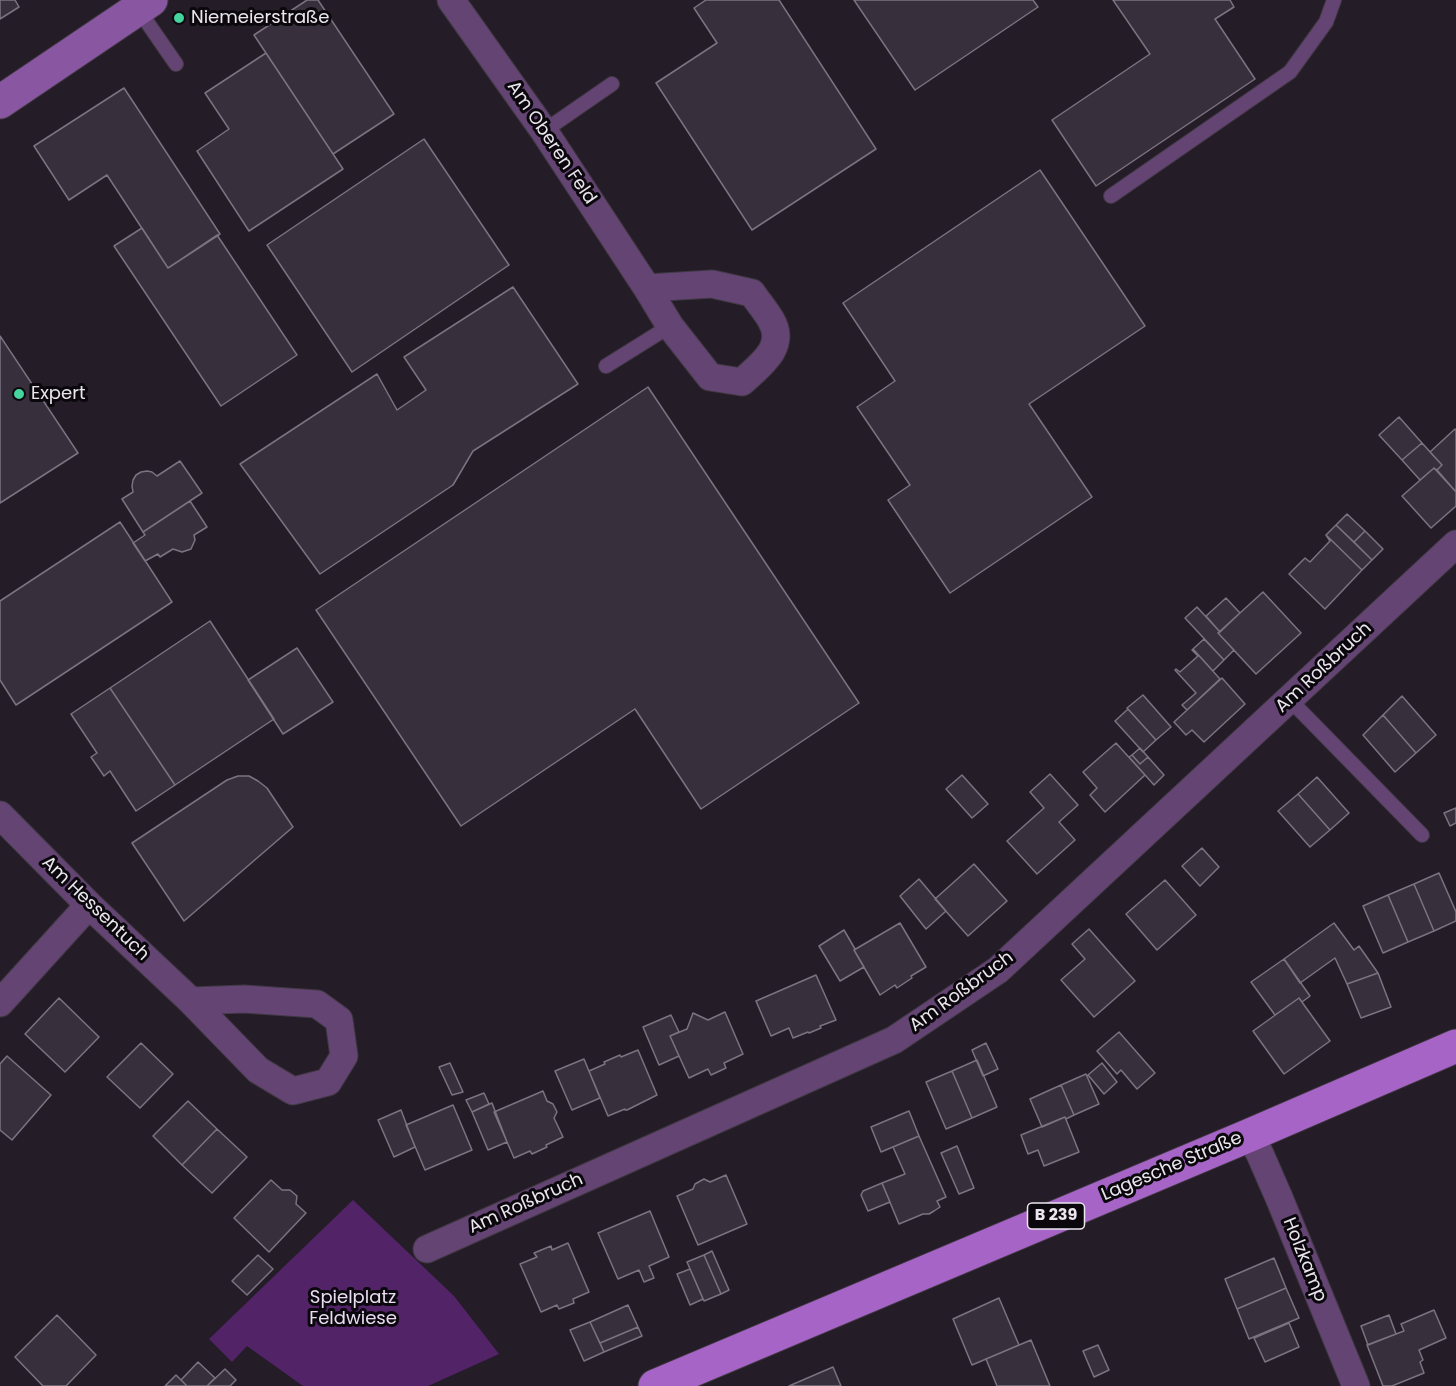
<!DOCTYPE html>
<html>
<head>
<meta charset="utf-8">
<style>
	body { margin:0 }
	canvas { display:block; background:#241c27 }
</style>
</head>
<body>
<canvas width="1456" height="1386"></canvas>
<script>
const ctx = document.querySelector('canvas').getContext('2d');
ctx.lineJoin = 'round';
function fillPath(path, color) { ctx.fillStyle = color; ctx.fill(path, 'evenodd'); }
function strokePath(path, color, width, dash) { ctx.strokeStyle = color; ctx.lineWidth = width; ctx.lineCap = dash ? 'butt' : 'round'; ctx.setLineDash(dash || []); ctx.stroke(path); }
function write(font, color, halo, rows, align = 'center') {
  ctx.font = font + ' Poppins,sans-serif'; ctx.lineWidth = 6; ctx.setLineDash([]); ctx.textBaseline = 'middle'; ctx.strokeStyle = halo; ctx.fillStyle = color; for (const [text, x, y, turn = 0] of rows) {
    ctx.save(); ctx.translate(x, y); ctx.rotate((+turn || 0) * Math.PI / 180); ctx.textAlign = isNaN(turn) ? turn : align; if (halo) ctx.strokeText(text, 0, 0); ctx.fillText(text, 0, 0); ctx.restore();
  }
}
const green = new Path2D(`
	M353,1200l101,96 45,58 -71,32h-125l-56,-40 -15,16 -23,-23z`);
const building = new Path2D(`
	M0,0h15l4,7 -19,12z
	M307,0h11l76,114 -61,40 -79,-119z
	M706,0h73l97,149 -124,81 -96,-147 61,-40 -23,-35z
	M854,0h179l5,7 -123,83z
	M1113,0h117l4,7 -19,12 40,60 -159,107 -44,-66 98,-66z
	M266,53l77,116 -94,62 -52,-80 32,-22 -24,-36z
	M124,88l96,146 -52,34 -61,-93 -38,25 -35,-54z
	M424,139l85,126 -157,107 -85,-127z
	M1040,170l105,156 -116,78 63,93 -142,96 -62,-93 22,-15 -53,-78 38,-26 -52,-78z
	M142,228l26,40 49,-33 80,120 -76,51 -107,-160z
	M513,287l65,97 -105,67 -20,34 -133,89 -80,-110 137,-90 20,36 29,-20 -22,-33z
	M0,336l78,117 -78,50z
	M648,387l211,316 -158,106 -66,-100 -174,117 -145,-216z
	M1399,417l23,26 -20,17 -23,-25z
	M1455,429l1,1v62l-19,-22 5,-5 -12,-13z
	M1422,443l20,22 -5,5 -3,-2 -14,12 -18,-20z
	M180,461l22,32 -59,39 -21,-33 11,-7 -1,-6 1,-6 3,-5 5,-3 6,-1 5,1 5,4z
	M1434,468l22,24v14l-25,22 -29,-32z
	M190,501l17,26 -13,8 1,5 -4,9 -9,3 -9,-3 -13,8 -2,-3 -13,7 -12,-18 12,-8 -2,-3z
	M1347,514l18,17 -11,11 -18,-17z
	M120,522l52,80 -156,103 -16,-25v-79z
	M1336,525l36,35 -10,10 -36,-35z
	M1365,531l18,18 -11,11 -18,-18z
	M1326,535l36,35 -37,39 -36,-35 16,-16 5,4 20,-21z
	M1263,592l38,41 -45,41 -38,-41z
	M1226,598l14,15 -20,19 -14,-16z
	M1197,607l23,25 -2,1 16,17 -10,10 -39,-42z
	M210,621l64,98 -99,66 -65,-97z
	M1204,639l20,21 -11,11 -20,-22z
	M297,648l36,54 -50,32 -35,-54z
	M1193,649l27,30 -33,31 -5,-5 14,-12 -21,-23 1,-1 4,3 18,-16 -6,-6z
	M1222,678l23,26 -41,38 -12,-12 -6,5 -12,-13z
	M110,688l65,97 -39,26 -26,-40 -6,5 -13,-19 6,-4 -26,-39z
	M1143,695l28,32 -15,13 -29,-32z
	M1402,696l34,39 -20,18 -33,-38z
	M1128,709l28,31 -13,12 -28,-31z
	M1383,715l33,38 -21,19 -32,-37z
	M1116,743l29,32 -40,37 -15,-17 7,-7 -14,-16z
	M1140,748l8,9 -8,7 -8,-9z
	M1132,755l8,9 8,-7 16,18 -10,10 -25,-28z
	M1050,774l28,31 -19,17 16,18 -38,34 -30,-33 37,-33 -14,-16z
	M962,775l26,29 -16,14 -26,-29z
	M238,776h11l9,5 9,7 26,39 -109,94 -52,-78 95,-63z
	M1317,777l32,36 -19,17 -32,-36z
	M1298,794l32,36 -20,17 -32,-36z
	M1456,808v15l-6,3 -6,-13z
	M1202,848l17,19 -19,19 -18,-20z
	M974,864l33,37 -39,35 -33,-37z
	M1439,873l17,39v9l-22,10 -20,-47z
	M919,879l27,32 -20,18 -26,-33z
	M1165,880l31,35 -39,35 -31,-36z
	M1414,884l20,47 -26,11 -20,-47z
	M1388,895l20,47 -25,11 -20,-47z
	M900,923l26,44 -15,9 1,2 -15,10 -2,-3 -15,10 -26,-45z
	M1334,923l20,27 5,-4 19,27 -31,11 -12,-26 -35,25 -16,-24z
	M1089,929l46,52 -41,36 -33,-37 24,-21 -13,-15z
	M844,930l11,19 -1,1 10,17 -24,14 -21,-35z
	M1284,959l26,37 -8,6 -3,-4 -24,17 -24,-33z
	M1378,973l13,34 -30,11 -14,-34z
	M816,975l20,45 -16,6 1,2 -12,5 -1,-1 -15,6 -4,-10 -18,8 -15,-35z
	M59,998l40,39 -34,35 -40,-38z
	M1299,998l31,43 -46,33 -31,-43z
	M725,1012l18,42 -19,9 2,5 -15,7 -3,-6 -19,9 -19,-42 17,-7 6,-16 15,7z
	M671,1015l8,17 -9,4 9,20 -20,9 -16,-38z
	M1119,1032l36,41 -18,16 -16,-19 -4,4 -20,-23z
	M141,1043l32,31 -33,34 -33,-31z
	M986,1043l12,26 -15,7 -11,-26z
	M638,1050l19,45 -30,15h-2v-1l-17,7 -19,-45 16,-7 -1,-2 16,-7 1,2z
	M7,1056l44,39 -39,45 -12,-10v-66z
	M584,1059l16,39 -28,12 -17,-39z
	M977,1060l20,47 -25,11 -20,-47z
	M450,1063l13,29 -11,3 -13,-28z
	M1102,1063l15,19 -13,12 -16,-19z
	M952,1071l20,47 -26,11 -20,-47z
	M1086,1074l13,30 -25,11 -13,-30z
	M1061,1085l13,30 -8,4 -1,-2 -23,10 -12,-28z
	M543,1091l4,10 6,3 4,8 -3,6 9,19 -17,8 1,2 -15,7 -2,-3 -16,7 -20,-46z
	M484,1093l5,11 -17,8 -6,-12z
	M188,1101l29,28 -35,36 -29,-29z
	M492,1103l15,39 -19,8 -16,-38z
	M453,1105l19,45 -47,20 -19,-45z
	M401,1110l14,37 -21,10 -16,-37z
	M909,1111l10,25 -38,16 -10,-25z
	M1065,1117l14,35 -35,14 -6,-16 -10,4 -7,-19z
	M217,1129l30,28 -35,36 -30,-28z
	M919,1136l27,61 -9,4 3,6 -6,4 -5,3h-6l-24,10 -17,-41 23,-9 -12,-27z
	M957,1146l17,42 -15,6 -18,-41z
	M726,1175l21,49 -49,21 -21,-49 16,-7 2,-5 9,-5 6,3z
	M271,1180l11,10h8l7,6 -1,8 10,9 -37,39 -35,-34z
	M882,1183l8,19 -22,9 -7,-16 2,-4z
	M650,1211l19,46 -20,9 5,12 -10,4 -5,-12 -21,9 -20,-46z
	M568,1243l21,49 -16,7 1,4 -15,6 -2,-4 -16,7 -21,-48 17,-7 -3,-4 17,-7 1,4z
	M712,1251l17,39 -8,4 -17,-39z
	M258,1255l15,14 -26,26 -15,-14z
	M704,1255l17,39 -17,7 -17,-39z
	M1274,1258l12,30 -49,21 -12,-30z
	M690,1269l13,30 -13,6 -13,-31z
	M1286,1288l13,30 -50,21 -12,-30z
	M999,1298l20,47 -47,20 -19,-46z
	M628,1305l10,22 -38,16 -10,-21z
	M1434,1310l12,28 -27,12 4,10 -3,2 4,11 -32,13h-9l-16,-41 37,-14 -3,-7z
	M57,1315l39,40 -30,31h-23l-28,-29z
	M1389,1315l7,19 -28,11 -7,-19z
	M590,1322l14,30 -20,9 -14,-31z
	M1289,1323l10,24 -34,15 -11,-24z
	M638,1327l4,9 -38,16 -4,-9z
	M1031,1340l19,46h-53l-11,-27z
	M1098,1345l11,25 -15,7 -11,-26z
	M198,1362l17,16 -8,8h-20l-6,-6z
	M833,1367l8,19h-52z
	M225,1369l11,11 -6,6h-23z
	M176,1375l11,11h-22z`);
const lane = new Path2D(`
	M138,9l38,55
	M544,131l68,-47
	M1111,196l179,-124 36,-50 8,-22
	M606,366l64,-40
	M1290,700l132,135`);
const street = new Path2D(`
	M451,0l93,131 103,157 23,38 40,51 32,5c18,-17 45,-35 29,-62 -5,-9 -13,-18 -19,-27l-40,-9 -65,4
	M0,815l89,90 102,96 67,69 35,21 35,-9 16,-26 -5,-36 -22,-16 -73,-5 -53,2
	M0,1003l89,-98
	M1250,1135l10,19 20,46 76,186
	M427,1249l467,-209 104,-70 458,-426`);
const secondary = new Path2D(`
	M0,102l151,-102`);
const primary = new Path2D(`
	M655,1386l595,-251 206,-89`);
const markers = [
	[179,18,6,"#46d49e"],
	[19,394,6,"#46d49e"]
];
const shields = [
	[1056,1216,57]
];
const shieldNames = [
	["B 239",1056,1216]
];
const poiNames = [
	["Niemeierstraße",191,18],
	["Expert",31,394]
];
const streetNames = [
	["Am Oberen Feld",551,143,56],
	["Am Roßbruch",1324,668,-43],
	["Am Hessentuch",95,909,44],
	["Am Roßbruch",962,992,-36],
	["Lagesche Straße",1172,1167,-23],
	["Am Roßbruch",526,1204,-24],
	["Holzkamp",1304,1260,68]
];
const parkNames = [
	["Spielplatz",353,1298],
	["Feldwiese",353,1319]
];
fillPath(green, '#522367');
fillPath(building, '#37303c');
strokePath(building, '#7c7381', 1.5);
strokePath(lane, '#403843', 16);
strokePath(street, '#403843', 29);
strokePath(secondary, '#403843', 35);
strokePath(primary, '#403843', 35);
strokePath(lane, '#634473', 14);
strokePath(street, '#634473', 27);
strokePath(secondary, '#8956a2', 33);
strokePath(primary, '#a764c7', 33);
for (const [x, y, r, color] of markers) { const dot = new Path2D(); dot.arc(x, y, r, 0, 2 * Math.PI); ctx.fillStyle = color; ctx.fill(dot); strokePath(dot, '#0b080d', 2); }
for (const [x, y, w] of shields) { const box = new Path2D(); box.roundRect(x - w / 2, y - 13, w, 26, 4.5); ctx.fillStyle = '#0b080d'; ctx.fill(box); strokePath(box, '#ebe6ee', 1.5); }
write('bold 16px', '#ebe6ee', null, shieldNames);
write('18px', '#ebe6ee', '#0b080d', poiNames, 'left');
write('18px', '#ebe6ee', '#0b080d', streetNames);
write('18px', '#e9dcf1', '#0b080d', parkNames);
</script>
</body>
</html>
